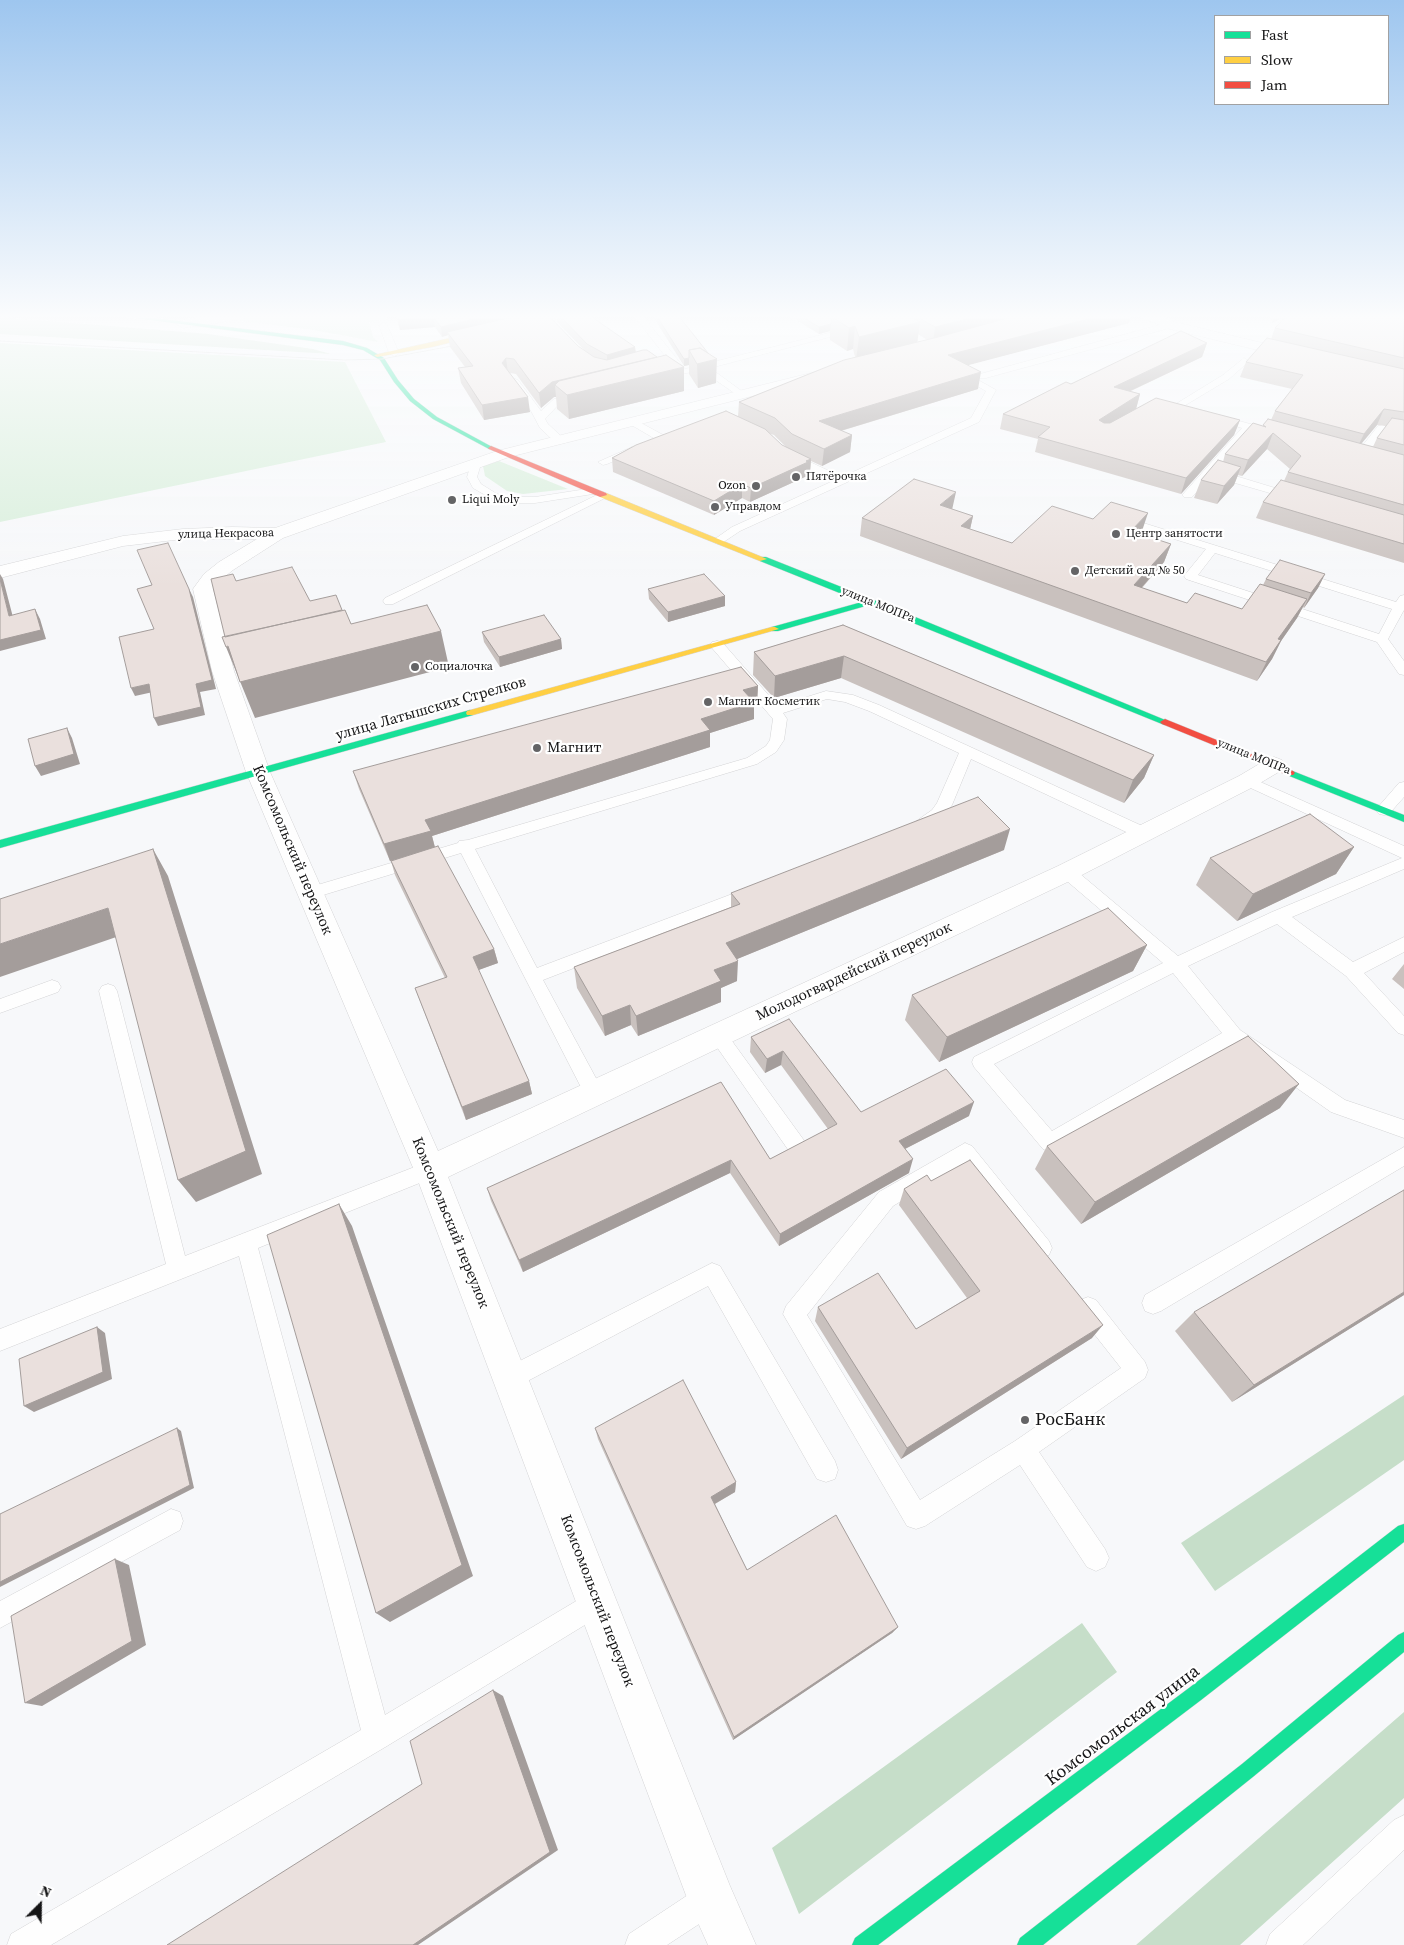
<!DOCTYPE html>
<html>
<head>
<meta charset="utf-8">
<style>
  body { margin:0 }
  #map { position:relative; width:1404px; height:1945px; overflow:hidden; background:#f7f8fa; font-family:"Source Serif 4",serif }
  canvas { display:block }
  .legend { position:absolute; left:1214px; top:15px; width:175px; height:90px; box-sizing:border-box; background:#fff; border:1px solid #a1a1a2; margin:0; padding:6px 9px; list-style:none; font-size:15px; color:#151516 }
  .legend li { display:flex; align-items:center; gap:10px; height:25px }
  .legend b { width:25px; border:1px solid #a1a1a2 }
  .north { position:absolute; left:15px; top:1880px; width:50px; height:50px; -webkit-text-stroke:4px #fff; paint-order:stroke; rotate:23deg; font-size:14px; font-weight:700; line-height:20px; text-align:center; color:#151516 }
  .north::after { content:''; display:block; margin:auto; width:18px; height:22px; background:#151516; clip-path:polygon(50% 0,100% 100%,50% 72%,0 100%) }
</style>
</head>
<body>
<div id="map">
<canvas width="1404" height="1945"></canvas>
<ul class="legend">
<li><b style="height:6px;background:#16e098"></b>Fast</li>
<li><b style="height:6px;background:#ffcf43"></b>Slow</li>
<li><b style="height:6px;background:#f24e42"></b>Jam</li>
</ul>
<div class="north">N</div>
</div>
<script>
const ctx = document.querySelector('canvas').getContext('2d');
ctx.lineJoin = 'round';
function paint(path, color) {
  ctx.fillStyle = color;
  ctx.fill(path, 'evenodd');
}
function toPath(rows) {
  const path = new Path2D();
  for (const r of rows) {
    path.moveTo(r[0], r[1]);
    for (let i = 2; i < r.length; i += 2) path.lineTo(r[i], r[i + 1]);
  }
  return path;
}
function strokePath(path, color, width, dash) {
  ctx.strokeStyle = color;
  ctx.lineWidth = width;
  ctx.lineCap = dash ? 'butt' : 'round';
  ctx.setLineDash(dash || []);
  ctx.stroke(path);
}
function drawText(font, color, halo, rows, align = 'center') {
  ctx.font = font + ' "Source Serif 4",serif';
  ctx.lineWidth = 4.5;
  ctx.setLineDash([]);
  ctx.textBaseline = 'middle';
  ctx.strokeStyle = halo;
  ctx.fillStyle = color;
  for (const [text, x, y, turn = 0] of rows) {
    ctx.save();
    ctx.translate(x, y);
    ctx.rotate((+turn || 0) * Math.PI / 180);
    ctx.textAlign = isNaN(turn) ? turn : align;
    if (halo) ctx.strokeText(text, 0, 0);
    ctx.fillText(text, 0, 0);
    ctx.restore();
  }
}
const green = toPath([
  [263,315,385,315,387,320,369,322,373,337,378,342,314,330,233,320],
  [0,343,345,362,386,442,0,522],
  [499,461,568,489,523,494,507,491,485,476,483,466]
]);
const forest = toPath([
  [0,317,208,334,313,349,331,354,0,334],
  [1404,1395,1404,1460,1215,1591,1181,1543],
  [1082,1623,1117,1672,799,1914,772,1848],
  [1404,1712,1404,1798,1240,1945,1136,1945]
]);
const lane = toPath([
  [633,315,642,315,685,369,853,327,857,330,710,368,743,392,745,394,740,397,701,370,659,379,659,375,677,371,633,315],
  [383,322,387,325,399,353,397,355,394,356,389,353,379,325,383,322],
  [1170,322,1173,323,1173,327,986,378,980,378,978,376,980,374,1170,322],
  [1244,358,1249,361,1247,363,1229,379,1184,406,1276,431,1276,435,1272,436,1251,431,1216,470,1298,495,1300,497,1294,500,1211,476,1192,497,1184,497,1182,495,1184,493,1242,428,1173,409,1171,407,1223,375,1244,358],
  [962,371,996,390,979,422,740,531,722,543,718,544,712,541,732,527,833,481,785,458,784,456,785,454,793,454,842,477,971,418,986,391,959,376,959,372,962,371],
  [515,379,518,380,541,411,554,399,582,394,582,398,560,403,545,419,548,424,562,437,563,439,562,441,554,441,540,428,531,411,510,382,515,379],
  [632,418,665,436,666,438,665,440,657,440,628,423,627,421,632,418],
  [1382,425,1404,430,1404,436,1384,432,1364,458,1356,458,1355,456,1356,454,1378,426,1382,425],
  [632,447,637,450,636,452,607,464,603,465,598,462,632,447],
  [476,461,481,464,477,477,481,484,497,494,509,497,535,497,593,488,598,491,593,494,535,503,509,503,494,500,473,488,467,477,471,464,476,461],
  [603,492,609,495,607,497,393,604,385,604,383,601,385,598,603,492],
  [1121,516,1396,602,1400,596,1404,595,1404,610,1388,639,1404,661,1404,675,1399,674,1377,642,1186,579,1184,576,1206,549,1117,521,1115,519,1121,516],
  [1215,553,1392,609,1379,634,1198,575,1215,553],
  [717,641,722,642,778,706,826,691,853,695,879,705,1151,830,1153,834,1151,838,1145,839,1139,838,971,759,952,805,942,818,925,830,920,831,915,830,912,826,915,822,932,810,937,803,959,753,869,711,845,702,827,699,783,713,787,719,784,740,776,752,757,764,475,849,537,968,748,888,754,886,760,888,762,892,760,896,543,980,604,1093,601,1099,594,1101,587,1099,461,853,310,899,304,897,302,893,304,889,458,843,459,841,468,840,747,758,766,746,770,740,773,719,712,648,710,645,712,642,717,641],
  [1247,776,1404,846,1404,869,1292,917,1353,962,1404,937,1404,952,1364,973,1404,1016,1404,1035,1398,1033,1346,976,1277,924,1188,966,1240,1030,1345,1100,1404,1120,1404,1138,1331,1112,1234,1044,1057,1149,1050,1152,1043,1149,974,1067,972,1062,974,1057,1163,963,1061,876,1059,872,1061,868,1067,866,1073,868,1178,956,1272,912,1402,858,1242,784,1240,781,1242,778,1247,776],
  [1173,973,1222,1033,1052,1131,994,1064,1173,973],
  [1404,782,1404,797,1389,814,1384,815,1379,814,1376,810,1379,806,1399,783,1404,782],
  [52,980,58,982,61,987,58,992,0,1013,0,999,52,980],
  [108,984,114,986,117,991,185,1256,430,1161,437,1164,440,1170,437,1176,258,1248,385,1715,588,1594,597,1590,606,1594,610,1603,606,1612,387,1746,51,1945,7,1945,11,1934,361,1730,239,1256,0,1351,0,1329,166,1264,99,991,102,986,108,984],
  [718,1028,724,1030,803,1139,806,1145,803,1151,796,1154,789,1151,712,1040,709,1035,712,1030,718,1028],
  [965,1143,972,1146,1049,1241,1052,1248,1049,1255,1041,1258,1033,1255,962,1164,893,1206,807,1315,920,1500,1015,1441,1121,1368,1080,1316,1077,1308,1080,1300,1088,1297,1096,1300,1145,1362,1148,1370,1145,1378,1039,1452,1105,1549,1109,1558,1105,1567,1096,1571,1087,1567,1020,1465,925,1526,916,1529,907,1526,783,1314,786,1306,879,1192,965,1143],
  [1404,1147,1404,1166,1161,1311,1153,1314,1145,1311,1142,1303,1145,1295,1404,1147],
  [712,1263,720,1266,835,1461,838,1470,835,1479,826,1482,817,1479,708,1286,518,1386,510,1389,502,1386,499,1378,502,1370,712,1263],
  [171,1509,180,1512,183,1521,180,1530,0,1628,0,1601,171,1509],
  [1404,1815,1404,1850,1303,1945,1266,1945,1270,1934,1394,1820,1404,1815],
  [711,1883,722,1887,726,1898,722,1909,667,1945,625,1945,629,1934,700,1887,711,1883]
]);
const street = toPath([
  [215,315,250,315,243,319,183,328,176,324,183,320,215,315],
  [1140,315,1159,315,1175,322,1300,352,1302,355,1300,358,1295,359,1170,329,1142,318,1140,315],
  [823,370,828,371,830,374,828,377,509,457,283,538,233,570,218,582,213,589,234,671,270,772,438,1151,1058,866,1239,776,1266,760,1274,757,1282,760,1286,765,1282,770,1255,786,1076,878,448,1177,730,1886,756,1945,708,1945,687,1898,414,1170,246,772,212,671,193,589,204,574,219,562,257,539,183,539,123,546,0,578,0,566,123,536,183,529,232,527,275,528,497,451,823,370]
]);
const fast = toPath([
  [112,315,129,315,343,341,367,348,384,358,398,380,414,399,437,417,494,448,489,449,433,419,410,401,394,382,380,360,363,350,343,345,112,315],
  [760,557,766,557,874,600,1170,722,1165,725,1162,724,869,605,778,631,772,631,772,627,862,602,760,561,760,557],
  [470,710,473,711,473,715,0,848,0,840,470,710],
  [1290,770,1404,815,1404,822,1287,775,1285,773,1290,770],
  [1404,1524,1404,1542,1201,1700,878,1945,852,1945,855,1938,1189,1688,1398,1526,1404,1524],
  [1404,1632,1404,1652,1254,1776,1043,1945,1017,1945,1020,1938,1242,1764,1398,1635,1404,1632]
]);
const slow = toPath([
  [553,315,563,315,432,347,377,357,374,355,553,315],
  [600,493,606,493,767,559,760,561,600,497,600,493],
  [772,627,775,627,779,629,473,715,467,715,466,713,467,711,772,627]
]);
const jam = toPath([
  [491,446,606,493,607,495,600,497,489,449,488,448,491,446],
  [1165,719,1293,771,1295,773,1293,775,1287,775,1162,724,1160,722,1165,719]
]);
const tram = toPath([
  [0,341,345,360,382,359,463,344]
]);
const wall = toPath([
  [396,315,548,315,578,346,584,350,557,322,556,315,559,315,635,347,636,352,657,358,684,391,569,419,557,409,556,397,554,397,541,408,516,374,510,373,530,412,484,420,461,383,458,368,465,367,450,347,448,335,442,337,435,327,400,330],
  [652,315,678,315,716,383,698,388,689,374,689,365,684,366],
  [788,315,1131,315,1129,323,967,365,978,389,841,431,852,435,850,452,822,466,811,461,810,472,807,474,807,476,750,502,742,498,714,515,613,472,612,458,738,416,739,402,855,357,853,349,847,351,830,340,830,331,819,334],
  [918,334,927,340,917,342],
  [768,433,774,435,787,448,782,445],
  [1269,315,1404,315,1404,563,1256,518,1263,502,1284,481,1288,472,1290,469,1267,449,1242,476,1238,475,1234,485,1217,504,1194,498,1201,480,1223,462,1225,454,1271,420,1275,411,1292,389,1240,377,1246,362,1271,339,1275,328,1285,317,1272,323],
  [1377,425,1386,426,1377,438,1373,447,1361,444],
  [1207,343,1202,357,1131,391,1140,394,1136,409,1240,420,1234,435,1181,494,1035,452,1038,439,1000,429,1003,414,1071,384],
  [952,509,973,516,970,529,1012,543,1093,519,1142,531,1140,534,1171,544,1164,562,1142,588,1187,603,1242,609,1263,585,1266,579,1325,574,1318,588,1304,608,1303,607,1297,618,1281,641,1272,659,1257,681,860,536,862,518],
  [648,589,725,596,725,606,668,622,649,599],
  [843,625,1154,755,1144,778,1124,803,841,678,774,698,753,675,754,652],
  [482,632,561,639,562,649,500,667,484,642],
  [758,686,757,703,754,704,754,719,710,733,710,747,432,836,435,847,494,949,498,963,478,970,529,1081,532,1094,466,1120,415,988,445,978,395,875,391,861,390,861,359,789,353,771],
  [1354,847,1336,874,1237,921,1196,885,1210,858],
  [1004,850,737,959,737,981,721,988,721,1002,638,1036,631,1025,605,1036,577,988,574,967,731,907,731,893],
  [1147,945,1133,971,939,1062,905,1020,912,995],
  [1404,964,1404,989,1392,979],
  [789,1019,861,1112,969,1116,905,1149,909,1173,779,1246,730,1173,523,1272,491,1201,487,1188,721,1082,770,1159,828,1129,781,1065,765,1073,750,1052,751,1037],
  [1280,1108,1081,1224,1035,1169,1047,1146],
  [931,1181,1092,1338,901,1459,815,1321,818,1307,916,1329,967,1298,899,1205,904,1189],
  [1404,1295,1232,1402,1175,1331,1194,1312],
  [595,1428,736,1482,735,1492,715,1504,747,1570,898,1627,892,1633,733,1740,598,1439]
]);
const shadedWall = toPath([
  [490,315,533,315,447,332,448,335,442,337,441,327],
  [983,315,1042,315,933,343,935,327],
  [1104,315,1131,315,1129,323,946,371,948,355],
  [1275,315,1289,315,1272,323],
  [433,317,435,327,400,330,398,320],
  [920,322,917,345,856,360,859,337],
  [831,324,830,331,819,334,819,327],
  [855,326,853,349,847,351,849,328],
  [1207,343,1202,357,1109,401,1114,387],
  [635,347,636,357,607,365,607,355],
  [657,357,657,372,555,385,556,397,554,397,541,408,539,393,552,382],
  [506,358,508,373,502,363],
  [689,358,689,365,684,366,684,359],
  [717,359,716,383,698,388,697,364],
  [684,367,684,391,569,419,567,395],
  [981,372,978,389,817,438,819,421],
  [1140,394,1136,409,1094,435,1099,420],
  [528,397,530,412,484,420,482,405],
  [1384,409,1377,425,1356,450,1364,434],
  [1240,420,1234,435,1181,494,1186,478],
  [1273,433,1267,449,1242,476,1248,460],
  [852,435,850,452,822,466,824,449],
  [811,459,810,472,807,474,807,476,750,502,751,488],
  [1241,467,1234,485,1217,504,1224,486],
  [742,484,742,498,714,515,714,501],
  [956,492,952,510,940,505],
  [1148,513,1142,531,1125,549,1131,531],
  [973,516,969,534,961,526],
  [1171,544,1164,562,1127,604,1134,585],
  [0,574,3,579,15,625,9,616,0,579],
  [1325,574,1318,588,1304,608,1311,593],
  [189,589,193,597,216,689,200,692,205,715,158,726,154,718,196,684],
  [725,596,725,606,668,622,668,612],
  [1307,599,1297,618,1281,641,1272,659,1257,681,1278,639],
  [35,609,40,619,46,639,0,651,0,640],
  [441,631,449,667,255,718,226,647,351,635],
  [561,639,562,649,500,667,499,657],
  [844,656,841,678,774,698,775,676],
  [149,684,153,692,135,696,131,688],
  [758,686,757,703,754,704,754,719,710,733,710,747,432,836,435,848,390,861,384,844,425,820,701,719,743,690],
  [67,728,72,738,80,764,41,776,35,766],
  [1154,755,1144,778,1124,803,1133,780],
  [1010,829,1004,850,725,964,726,943],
  [1354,847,1336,874,1237,921,1253,894],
  [153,849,168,876,262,1174,196,1202,178,1180],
  [108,908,125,934,0,977,0,944],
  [1147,945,1133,971,939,1062,947,1037],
  [494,949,498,963,476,971,473,957],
  [738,961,737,981,721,988,721,1002,638,1036,636,1016,714,970],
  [630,1005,631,1025,605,1036,602,1016],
  [783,1051,781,1065,765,1073,767,1059],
  [529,1081,532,1094,466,1120,462,1107],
  [1299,1084,1280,1108,1081,1224,1095,1202],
  [974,1102,969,1116,895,1154,899,1141],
  [913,1159,909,1173,779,1246,780,1234],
  [731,1160,730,1173,523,1272,519,1260],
  [339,1204,352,1226,473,1576,390,1622,376,1613],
  [1404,1292,1404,1295,1232,1402,1254,1385],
  [1103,1325,1092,1338,901,1459,907,1448],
  [97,1327,105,1333,112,1379,34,1412,24,1406],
  [177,1428,181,1431,194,1488,0,1587,0,1582],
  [736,1482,735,1492,711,1506,711,1497],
  [115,1559,129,1565,146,1645,42,1706,25,1703],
  [898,1627,892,1633,733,1740,734,1737],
  [493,1690,503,1696,558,1850,418,1945,413,1945]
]);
const building = toPath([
  [397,315,490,315,441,327,433,317,398,320,397,315],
  [521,315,548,315,578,346,594,357,607,360,643,350,647,350,657,357,552,382,539,393,514,359,506,358,502,363,528,397,482,405,458,368,473,366,447,332,521,315],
  [559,315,589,315,635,347,607,355,587,344,559,315],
  [656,315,678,315,708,353,700,348,689,350,689,358,684,359,656,315],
  [799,315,841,315,832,317,831,324,819,327,799,315],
  [841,315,907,315,920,322,859,337,855,326,849,328,832,317,841,315],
  [914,315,983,315,935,327,914,315],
  [1019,315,1104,315,948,355,981,372,819,421,852,435,824,449,792,434,775,418,739,402,844,360,938,337,1019,315],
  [1287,315,1404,315,1404,358,1275,328,1287,315],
  [1181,331,1207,343,1114,387,1140,394,1099,420,1104,423,1110,423,1156,398,1240,420,1186,478,1038,437,1050,427,1003,414,1066,382,1071,384,1181,331],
  [1267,338,1404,369,1404,412,1384,409,1364,434,1275,411,1303,375,1246,362,1267,338],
  [700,348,717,359,697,364,689,350,700,348],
  [666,355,684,367,567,395,555,385,559,381,666,355],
  [726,411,765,429,782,445,811,459,806,461,808,462,751,488,742,484,714,501,612,458,636,445,726,411],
  [1392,418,1404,420,1404,445,1377,438,1392,418],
  [1268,419,1404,455,1404,505,1288,472,1301,456,1273,433,1248,460,1225,454,1253,423,1266,427,1263,425,1268,419],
  [1218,460,1241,467,1224,486,1201,480,1218,460],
  [914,479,956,492,940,505,973,516,961,526,1012,543,1052,506,1093,519,1111,502,1148,513,1131,531,1171,544,1134,585,1187,603,1195,593,1242,609,1260,584,1307,599,1278,639,1281,640,1266,662,862,518,914,479],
  [1281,480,1404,515,1404,544,1263,502,1281,480],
  [168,543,189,589,212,680,196,684,201,707,154,718,149,684,131,688,119,637,154,629,137,589,152,585,137,550,168,543],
  [1280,560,1325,574,1311,593,1266,579,1280,560],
  [292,567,310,601,336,595,342,610,225,637,211,579,233,574,236,581,292,567],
  [704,574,725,596,668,612,648,589,704,574],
  [0,579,9,616,35,609,41,630,0,640,0,579],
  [427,605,441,631,240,682,228,646,226,647,222,637,345,610,351,624,427,605],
  [544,615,561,639,499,657,482,632,544,615],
  [843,625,1154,755,1133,780,844,656,775,676,754,652,843,625],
  [741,667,758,686,743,690,754,702,701,719,710,730,425,820,431,831,384,844,353,771,741,667],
  [67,728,74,754,35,766,28,739,67,728],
  [978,797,1010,829,726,943,738,961,714,970,721,981,636,1016,630,1005,602,1016,574,967,740,904,731,893,978,797],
  [1310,814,1354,847,1253,894,1210,858,1310,814],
  [438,846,494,949,473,957,529,1081,462,1107,415,988,447,977,391,861,438,846],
  [153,849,246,1151,178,1180,108,908,0,944,0,899,153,849],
  [1108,908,1147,945,947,1037,912,995,1108,908],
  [789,1019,861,1112,946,1069,974,1102,899,1141,913,1159,780,1234,731,1160,519,1260,487,1188,721,1082,770,1159,837,1124,783,1051,767,1059,751,1037,789,1019],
  [1248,1036,1299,1084,1095,1202,1047,1146,1248,1036],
  [970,1160,1103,1325,907,1448,818,1307,878,1273,916,1329,980,1291,904,1189,927,1175,931,1181,970,1160],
  [1404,1190,1404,1292,1254,1385,1194,1312,1404,1190],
  [339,1204,462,1565,376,1613,267,1235,339,1204],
  [97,1327,103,1372,24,1406,19,1359,97,1327],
  [683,1380,736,1482,711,1497,747,1570,836,1515,898,1627,734,1737,595,1428,683,1380],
  [177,1428,190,1485,0,1582,0,1514,177,1428],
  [115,1559,132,1641,25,1703,11,1616,115,1559],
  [493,1690,550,1852,413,1945,167,1945,422,1784,410,1741,493,1690]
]);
const markers = [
  [796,477,5,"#646466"],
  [756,486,5,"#646466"],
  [452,500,5,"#646466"],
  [715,507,5,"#646466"],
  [1116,534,5,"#646466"],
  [1075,571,5,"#646466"],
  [415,667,5,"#646466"],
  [708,702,5,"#646466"],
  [537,748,5,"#646466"],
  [1025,1420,5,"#646466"]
];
const farPoinames = [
  ["Пятёрочка",806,477],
  ["Ozon",746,486,"right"],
  ["Liqui Moly",462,500],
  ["Управдом",725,507],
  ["Центр занятости",1126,534],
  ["Детский сад № 50",1085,571],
  ["Социалочка",425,667],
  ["Магнит Косметик",718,702]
];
const farStreetnames = [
  ["улица Некрасова",226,534,-1],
  ["улица МОПРа",878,605,22],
  ["улица МОПРа",1254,757,22]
];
const streetNames = [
  ["улица Латышских Стрелков",431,709,-16],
  ["Комсомольский переулок",292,850,67],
  ["Молодогвардейский переулок",854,972,-25],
  ["Комсомольский переулок",450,1223,68],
  ["Комсомольский переулок",597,1601,69]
];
const poiNames = [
  ["Магнит",547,748]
];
const nearPoinames = [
  ["РосБанк",1035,1420]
];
const nearStreetnames = [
  ["Комсомольская улица",1123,1726,-37]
];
paint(green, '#d7eeda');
paint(forest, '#c6dec9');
strokePath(lane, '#d3d3d5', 1);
strokePath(street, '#d3d3d5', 1);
strokePath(fast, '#d3d3d5', 1);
strokePath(slow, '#d3d3d5', 1);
strokePath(jam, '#d3d3d5', 1);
paint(lane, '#fefefe');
paint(street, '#fefefe');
paint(fast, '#16e098');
paint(slow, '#ffcf43');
paint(jam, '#f24e42');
strokePath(tram, '#d2d3d4', 1);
paint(wall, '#c9c1be');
paint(shadedWall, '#a49d9b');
paint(building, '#eae0dd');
strokePath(building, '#a49d9b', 1);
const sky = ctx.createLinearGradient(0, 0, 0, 587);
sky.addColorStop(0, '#9ec6ef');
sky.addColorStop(0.54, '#fbfcfd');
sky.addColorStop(1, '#fbfcfd00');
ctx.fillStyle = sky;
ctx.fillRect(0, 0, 1404, 587);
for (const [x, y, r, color] of markers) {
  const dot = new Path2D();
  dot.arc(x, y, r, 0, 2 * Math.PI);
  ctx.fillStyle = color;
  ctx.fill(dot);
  strokePath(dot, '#fff', 2);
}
drawText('12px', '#151516', '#fff', farPoinames, 'left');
drawText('12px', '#151516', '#fff', farStreetnames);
drawText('15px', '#151516', '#fff', streetNames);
drawText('15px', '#151516', '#fff', poiNames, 'left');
drawText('18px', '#151516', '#fff', nearPoinames, 'left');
drawText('18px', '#151516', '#fff', nearStreetnames);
</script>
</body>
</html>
